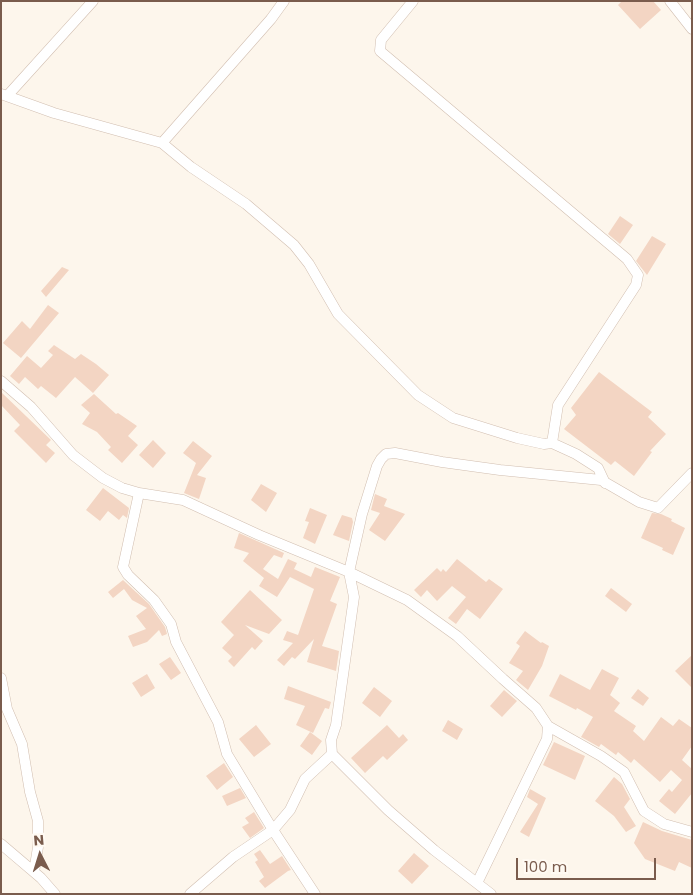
<!DOCTYPE html>
<html>
<head>
<meta charset="utf-8">
<style>
  body { margin:0 }
  #map { position:relative; width:693px; height:895px; overflow:hidden; background:#fdf6ec; font-family:Poppins,sans-serif }
  canvas { display:block }
  .frame { position:absolute; inset:0; border:2px solid #7a5c4d; pointer-events:none }
  .north { position:absolute; left:15px; top:830px; width:50px; height:50px; -webkit-text-stroke:4px #fffaf3; paint-order:stroke; rotate:355deg; font-size:14px; font-weight:700; line-height:20px; text-align:center; color:#7a5c4d }
  .north::after { content:''; display:block; margin:auto; width:18px; height:22px; background:#7a5c4d; clip-path:polygon(50% 0,100% 100%,50% 72%,0 100%) }
  .scale { position:absolute; left:516px; top:858px; width:140px; height:22px; box-sizing:border-box; border:2px solid #7a5c4d; border-top:0; padding-left:6px; font-size:15px; line-height:18px; white-space:nowrap; color:#7a5c4d; -webkit-text-stroke:4px #fffaf3; paint-order:stroke }
</style>
</head>
<body>
<div id="map">
<canvas width="693" height="895"></canvas>
<div class="frame"></div>
<div class="north">N</div>
<div class="scale">100 m</div>
</div>
<script>
const ctx = document.querySelector('canvas').getContext('2d');
ctx.lineJoin = 'round';
function paint(path, color) {
  ctx.fillStyle = color;
  ctx.fill(path, 'evenodd');
}
function toPath(rows) {
  const path = new Path2D();
  for (const r of rows) {
    path.moveTo(r[0], r[1]);
    for (let i = 2; i < r.length; i += 2) path.lineTo(r[i], r[i + 1]);
  }
  return path;
}
function strokePath(path, color, width, dash) {
  ctx.strokeStyle = color;
  ctx.lineWidth = width;
  ctx.lineCap = dash ? 'butt' : 'round';
  ctx.setLineDash(dash || []);
  ctx.stroke(path);
}
const building = toPath([
  [622,1,653,1,661,10,640,29,618,5],
  [620,216,633,225,620,244,608,234],
  [652,236,666,244,647,275,636,261],
  [62,267,69,270,46,297,41,291],
  [48,305,59,313,21,358,3,343,22,321,30,329],
  [54,345,75,359,81,354,96,364,109,375,93,393,75,377,56,398,41,386,38,389,25,377,19,384,10,376,27,356,41,368,53,355,48,351],
  [599,372,652,412,648,417,666,434,650,451,652,452,634,476,615,461,611,465,564,429,576,415,571,408],
  [1,392,51,440,46,445,55,453,46,463,14,431,20,425,1,405],
  [94,394,116,414,118,413,137,426,128,436,138,445,122,463,108,450,111,447,97,432,82,424,90,413,81,405],
  [153,440,166,453,153,468,139,455],
  [193,441,212,456,197,475,206,478,199,499,184,493,196,463,183,453],
  [261,484,277,493,266,512,251,500],
  [103,488,129,508,127,518,123,515,119,520,108,511,100,521,86,510],
  [375,494,387,499,384,506,405,514,385,541,369,530,380,513,371,510],
  [310,508,327,515,315,544,303,538,309,522,305,521],
  [652,513,661,514,672,519,671,521,685,528,673,555,662,550,663,548,641,538],
  [342,515,352,518,353,522,349,541,333,535],
  [239,533,284,553,282,558,274,555,263,569,278,579,288,559,297,563,294,569,311,577,315,567,340,577,330,601,337,604,322,646,339,651,336,671,307,662,314,639,295,659,292,657,284,666,277,660,293,643,283,640,287,631,298,635,314,589,290,577,277,597,259,586,264,578,243,561,249,553,234,548],
  [457,559,486,582,489,579,503,589,480,619,467,609,456,624,448,618,466,597,452,586,437,601,427,590,421,597,414,590,437,568,441,572,443,569,446,572],
  [123,580,149,604,165,627,167,634,162,636,159,630,147,642,133,647,128,636,146,629,136,616,147,608,132,600,124,589,113,598,108,592],
  [611,588,632,604,626,612,605,596],
  [250,590,282,620,269,634,245,625,263,641,255,650,252,647,234,667,228,661,232,657,222,648,234,635,221,622],
  [525,631,541,643,542,642,549,646,542,666,528,690,516,680,523,671,509,663,520,646,516,643],
  [692,655,692,688,675,671],
  [170,657,181,673,171,680,159,664],
  [602,669,619,678,610,695,620,703,614,711,636,726,633,731,644,741,661,717,673,726,679,719,692,728,692,746,682,760,692,769,692,793,675,814,659,801,669,789,672,792,682,780,671,770,660,782,634,759,631,763,618,752,616,755,601,744,599,747,583,738,581,737,593,717,577,708,576,710,549,696,560,674,590,690],
  [147,674,155,688,141,697,132,683],
  [288,686,331,702,329,709,325,708,313,733,296,725,305,706,284,699],
  [374,687,392,701,380,717,362,703],
  [638,689,649,698,643,706,631,698],
  [504,690,517,701,502,717,490,706],
  [448,720,463,729,457,740,442,731],
  [256,725,271,744,254,757,239,739],
  [387,725,399,738,403,734,408,740,387,760,383,756,365,773,351,758],
  [310,732,322,741,312,755,300,746],
  [554,742,585,756,575,780,543,765],
  [224,763,233,777,217,790,206,776],
  [614,777,622,784,630,799,624,807,636,826,626,832,614,816,595,801],
  [240,788,246,798,227,806,222,796],
  [530,789,546,798,529,837,520,832,538,804,527,797],
  [254,812,264,828,250,838,242,827,249,823,245,818],
  [643,822,662,831,692,840,692,868,679,862,675,871,645,859,634,843],
  [260,850,270,864,282,856,291,870,288,871,265,888,259,881,264,877,255,862,258,860,254,854],
  [414,853,429,866,412,884,398,871]
]);
const street = toPath([
  [413,1,381,40,380,51,627,259,638,275,636,285,558,405,552,443],
  [670,1,692,29],
  [1,94,54,113,162,143,191,167,246,204,294,245,309,264,338,314,418,395,453,418,517,438,544,444,552,443,576,454,598,468,605,483],
  [8,95,93,1],
  [162,143,271,19,284,1],
  [1,381,31,407,73,455,103,478,122,488,139,493,183,500,259,535,349,572,407,600,457,636,503,679,536,708,548,726,601,756,624,772,644,811,664,824,692,832],
  [139,493,123,567,128,575,154,600,171,624,176,642,218,722,227,754,273,830,315,894],
  [1,678,7,709,22,744,30,792,38,821,38,847,34,872],
  [1,844,41,878,55,894],
  [477,883,547,739,548,726],
  [190,894,233,857,273,830,290,810,305,779,332,754],
  [491,894,434,850,388,810,332,754,331,740,336,725,354,597,349,572,362,514,377,466,381,459,386,454,395,453,442,462,500,470,601,480,639,502,658,508,692,473]
]);
paint(building, '#f3d5c3');
strokePath(street, '#d1beb0', 11);
strokePath(street, '#fff', 10);
</script>
</body>
</html>
